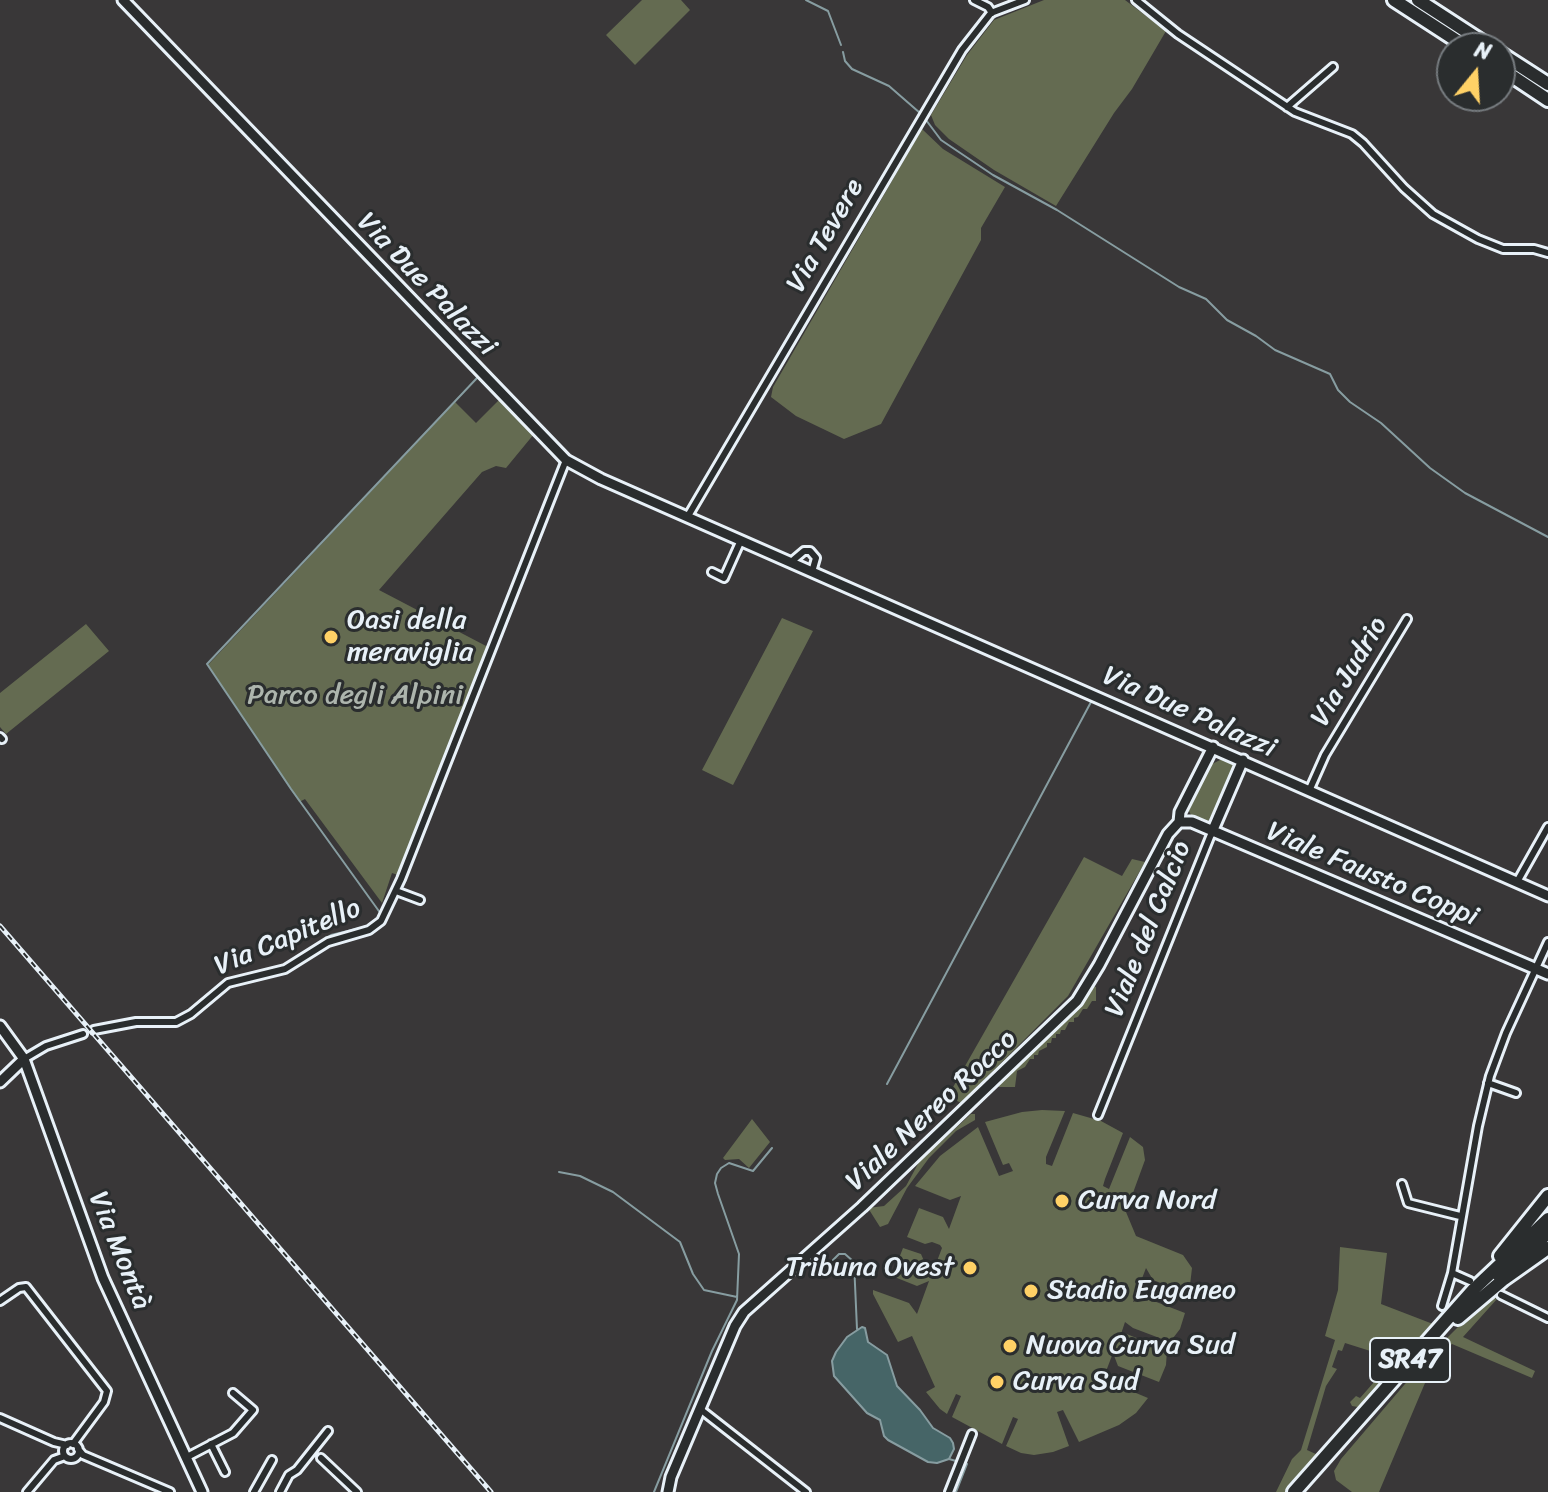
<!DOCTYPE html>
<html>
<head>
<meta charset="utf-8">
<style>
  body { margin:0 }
  #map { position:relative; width:1548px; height:1492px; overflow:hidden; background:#393738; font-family:Sriracha,sans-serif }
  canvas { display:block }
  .north { position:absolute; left:1436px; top:32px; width:80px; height:80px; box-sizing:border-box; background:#2a2d2e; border:2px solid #767b7f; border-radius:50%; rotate:18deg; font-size:22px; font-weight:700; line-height:32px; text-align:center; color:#e8f1f8 }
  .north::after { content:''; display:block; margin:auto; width:28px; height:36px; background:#ffd166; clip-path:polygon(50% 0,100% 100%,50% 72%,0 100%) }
</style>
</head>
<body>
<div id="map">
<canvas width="1548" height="1492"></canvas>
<div class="north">N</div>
</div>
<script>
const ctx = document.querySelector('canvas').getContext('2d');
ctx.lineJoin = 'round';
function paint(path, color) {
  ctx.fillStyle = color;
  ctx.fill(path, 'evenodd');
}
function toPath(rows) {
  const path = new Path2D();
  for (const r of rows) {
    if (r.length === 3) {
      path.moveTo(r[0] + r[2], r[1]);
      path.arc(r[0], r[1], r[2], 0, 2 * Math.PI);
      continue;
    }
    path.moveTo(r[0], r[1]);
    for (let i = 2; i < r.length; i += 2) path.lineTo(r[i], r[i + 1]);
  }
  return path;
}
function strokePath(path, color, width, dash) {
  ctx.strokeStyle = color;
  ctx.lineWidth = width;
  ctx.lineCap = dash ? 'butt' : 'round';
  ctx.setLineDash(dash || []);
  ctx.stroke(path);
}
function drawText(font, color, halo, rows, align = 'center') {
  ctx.font = font + ' Sriracha,sans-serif';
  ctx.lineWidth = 6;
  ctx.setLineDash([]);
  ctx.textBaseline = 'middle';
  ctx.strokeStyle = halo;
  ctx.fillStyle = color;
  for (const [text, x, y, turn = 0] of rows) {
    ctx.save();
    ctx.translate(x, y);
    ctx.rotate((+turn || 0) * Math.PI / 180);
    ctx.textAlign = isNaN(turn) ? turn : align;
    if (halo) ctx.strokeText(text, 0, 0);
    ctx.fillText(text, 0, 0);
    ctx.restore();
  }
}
const green = toPath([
  [642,0,681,0,690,10,635,65,606,35],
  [1044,0,1125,0,1166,31,1132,89,1114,113,1056,206,994,170,949,139,935,125,931,115,967,55,994,20],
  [922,129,943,149,1005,187,981,228,981,240,881,424,844,439,796,416,771,397,773,387],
  [500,399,534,434,506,468,496,466,482,472,379,590,488,647,398,875,392,873,382,903,305,799,299,802,208,665,455,402,476,423],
  [782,618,813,631,733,785,702,770],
  [86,624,109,651,6,734,0,727,0,693],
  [1222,759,1235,764,1234,768,1207,825,1193,819,1188,809,1212,764],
  [1084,857,1122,876,1132,859,1145,862,1068,996,961,1103,948,1096],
  [1093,986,1096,987,1096,1001,1092,1001,1087,1009,1083,1009,1078,1017,1074,1018,1074,1022,1069,1022,1065,1030,1061,1030,1060,1034,1056,1034,1056,1038,1052,1038,1051,1043,1047,1043,1047,1047,1039,1051,1038,1055,1034,1055,1034,1059,1030,1059,1025,1067,1017,1071,1015,1087,999,1087,998,1085,1071,1016],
  [1042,1110,1065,1111,1046,1157,1046,1164,1052,1166,1073,1113,1101,1121,1123,1133,1105,1179,1103,1186,1109,1189,1130,1137,1143,1147,1145,1160,1126,1212,1136,1236,1183,1255,1192,1268,1189,1294,1153,1280,1146,1268,1133,1302,1146,1298,1185,1313,1180,1329,1170,1342,1133,1328,1125,1322,1121,1334,1124,1333,1167,1350,1166,1365,1159,1382,1118,1366,1113,1353,1100,1387,1112,1383,1148,1398,1136,1413,1119,1425,1079,1442,1063,1410,1057,1412,1069,1446,1053,1452,1034,1455,1021,1453,1006,1446,1018,1419,1013,1417,1002,1444,952,1417,961,1396,956,1394,947,1414,940,1409,926,1392,935,1387,912,1336,898,1342,873,1294,873,1290,909,1303,917,1314,929,1281,917,1286,892,1276,903,1248,921,1254,924,1261,931,1263,937,1261,942,1248,940,1245,932,1242,925,1244,907,1237,919,1208,943,1217,949,1229,961,1196,950,1200,915,1186,940,1156,978,1127,999,1176,1013,1171,1009,1163,1003,1165,985,1122,1022,1112],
  [971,1114,975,1114,975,1120,956,1131,929,1158,907,1188,888,1224,880,1227,868,1208,884,1206,906,1186,919,1162],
  [752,1119,770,1142,749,1168,739,1159,725,1160,723,1158],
  [1340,1247,1387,1253,1381,1304,1433,1324,1376,1390,1358,1407,1352,1406,1350,1402,1356,1396,1360,1398,1389,1365,1382,1359,1383,1355,1345,1343,1342,1351,1338,1350,1332,1367,1337,1369,1326,1386,1307,1450,1318,1455,1286,1492,1276,1492,1292,1459,1301,1450,1335,1340,1325,1336,1338,1290],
  [1489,1296,1497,1299,1463,1337,1535,1371,1532,1378,1452,1344,1436,1357,1379,1492,1352,1492,1336,1480,1334,1471,1341,1459,1428,1357]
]);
const water = toPath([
  [862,1327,865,1328,868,1342,887,1355,897,1386,920,1410,933,1428,950,1438,953,1443,954,1449,949,1459,937,1463,928,1462,888,1440,884,1436,880,1420,867,1413,834,1376,832,1361,836,1352,847,1337,862,1327]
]);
const stream = toPath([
  [806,0,828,11,841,45],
  [843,52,845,61,852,69,889,86,920,113],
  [926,120,941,140,993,175,1057,210,1179,287,1206,299,1227,320,1256,336,1275,350,1330,374,1338,390,1350,402,1381,423,1430,468,1465,493,1548,537],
  [385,907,395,882],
  [381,914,291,789,207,664,477,378],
  [302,955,331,935,369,926,380,916],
  [887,1084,1091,702],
  [559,1172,580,1176,613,1192,680,1242,693,1274,704,1290,737,1297],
  [833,1260,839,1254,845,1254,854,1262,857,1329],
  [949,1459,956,1461],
  [654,1492,712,1351,737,1300,739,1254,718,1194,715,1183,717,1174,721,1168,729,1163,753,1171,772,1148],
  [956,1492,967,1464]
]);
const street = toPath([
  [974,0,988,7,992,13],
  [1136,0,1178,34,1295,112,1352,134,1363,143,1404,188,1433,214,1478,239,1503,249,1534,249,1548,253],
  [1287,107,1333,67],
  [688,516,962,50,991,13,1025,0],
  [791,562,804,551,810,551,816,558,812,572],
  [712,572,724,578,741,540],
  [0,737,2,739],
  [1309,791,1325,755,1407,619],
  [1517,882,1548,827],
  [396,891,420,900],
  [94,1030,136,1022,176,1022,191,1014,228,983,285,969,328,942,369,930,381,921,401,879,566,460],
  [24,1059,46,1046,83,1034],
  [1488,1083,1516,1093],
  [1098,1115,1212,832],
  [1402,1184,1408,1203,1460,1216],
  [1452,1273,1470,1281],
  [1501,1295,1548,1318],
  [0,1301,19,1288,26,1287,107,1391,104,1402,73,1444],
  [1442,1306,1452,1273,1478,1126,1490,1076,1506,1033,1548,942],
  [700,1409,806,1492],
  [0,1418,54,1442,67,1445],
  [71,1451,8],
  [211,1444,225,1472],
  [78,1449,83,1455,170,1492],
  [187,1457,233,1433,253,1410,233,1393],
  [321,1458,357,1492],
  [27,1492,54,1460,65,1456],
  [254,1492,272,1460],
  [280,1492,289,1475,297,1470,328,1431],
  [949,1492,972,1434]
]);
const secondary = toPath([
  [123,0,566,460,601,479,1548,896],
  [1179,822,1192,822,1548,974],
  [1212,832,1243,760],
  [0,1026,24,1059,103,1278,202,1492],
  [0,1082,24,1059],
  [668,1492,671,1477,735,1326,744,1312,862,1207,1077,1001,1099,965,1168,834,1179,822,1180,812,1213,747]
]);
const highway = toPath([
  [1394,0,1468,48],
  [1418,0,1492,48],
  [1500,53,1548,84],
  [1500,68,1548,100],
  [1500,1256,1548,1196],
  [1499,1276,1548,1233],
  [1458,1318,1504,1279,1548,1248],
  [1294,1492,1474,1289,1548,1219]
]);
const rail = toPath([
  [0,926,491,1492]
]);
const markers = [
  [331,637,8,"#ffd166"],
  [1062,1201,8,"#ffd166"],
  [970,1268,8,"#ffd166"],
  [1031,1291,8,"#ffd166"],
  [1010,1346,8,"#ffd166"],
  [997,1382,8,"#ffd166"]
];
const shields = [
  [1410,1360,80]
];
const shieldNames = [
  ["SR47",1410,1360]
];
const streetNames = [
  ["Via Tevere",826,236,-60],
  ["Via Due Palazzi",426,285,46],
  ["Via Judrio",1350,672,-59],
  ["Via Due Palazzi",1189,713,24],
  ["Viale Fausto Coppi",1372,875,23],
  ["Viale del Calcio",1149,929,-68],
  ["Via Capitello",288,938,-23],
  ["Viale Nereo Rocco",932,1111,-43],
  ["Via Montà",119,1251,68]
];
const poiNames = [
  ["Oasi della",347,621],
  ["meraviglia",347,653],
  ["Curva Nord",1078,1201],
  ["Tribuna Ovest",954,1268,"right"],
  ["Stadio Euganeo",1047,1291],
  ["Nuova Curva Sud",1026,1346],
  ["Curva Sud",1013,1382]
];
const parkNames = [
  ["Parco degli Alpini",355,696]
];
paint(green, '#646b51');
paint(water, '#466567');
strokePath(water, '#879da1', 2);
strokePath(stream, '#879da1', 2);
strokePath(street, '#e8f1f8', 12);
strokePath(secondary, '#e8f1f8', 15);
strokePath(highway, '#e8f1f8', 18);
strokePath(street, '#2a2d2e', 6);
strokePath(secondary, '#2a2d2e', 9);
strokePath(highway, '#2a2d2e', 12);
strokePath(rail, '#e8f1f8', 5);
strokePath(rail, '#2a2d2e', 2, [6]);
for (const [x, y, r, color] of markers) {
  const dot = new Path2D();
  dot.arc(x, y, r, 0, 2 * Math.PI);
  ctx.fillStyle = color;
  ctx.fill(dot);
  strokePath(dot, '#2a2d2e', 3);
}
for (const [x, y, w] of shields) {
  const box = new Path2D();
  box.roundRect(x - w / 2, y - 22, w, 44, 6);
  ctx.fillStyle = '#2a2d2e';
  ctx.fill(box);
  strokePath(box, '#e8f1f8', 2);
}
drawText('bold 26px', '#e8f1f8', null, shieldNames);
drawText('28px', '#e8f1f8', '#2a2d2e', streetNames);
drawText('28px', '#e8f1f8', '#2a2d2e', poiNames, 'left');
drawText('28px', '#adb5ad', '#2a2d2e', parkNames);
</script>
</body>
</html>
